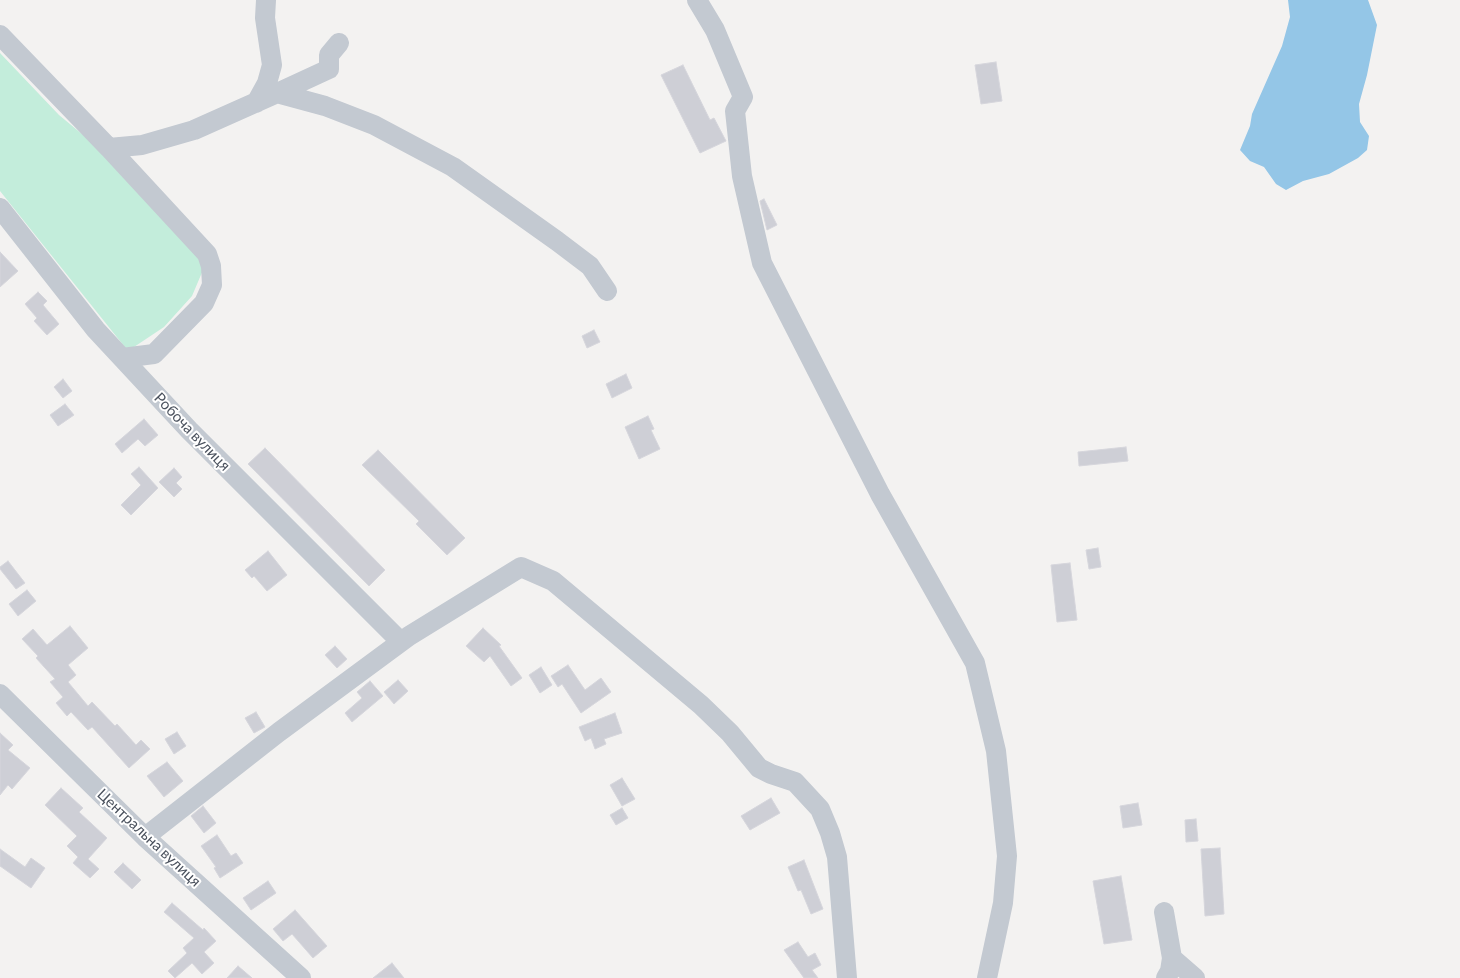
<!DOCTYPE html>
<html>
<head>
<meta charset="utf-8">
<style>
  body { margin:0 }
  canvas { display:block; background:#f3f2f1 }
</style>
</head>
<body>
<canvas width="1460" height="978"></canvas>
<script>
const ctx = document.querySelector('canvas').getContext('2d');
ctx.lineJoin = 'round';
function paint(path, color) {
  ctx.fillStyle = color;
  ctx.fill(path, 'evenodd');
}
function toPath(rows) {
  const path = new Path2D();
  for (const r of rows) {
    path.moveTo(r[0], r[1]);
    for (let i = 2; i < r.length; i += 2) path.lineTo(r[i], r[i + 1]);
  }
  return path;
}
function strokePath(path, color, width, dash) {
  ctx.strokeStyle = color;
  ctx.lineWidth = width;
  ctx.lineCap = dash ? 'butt' : 'round';
  ctx.setLineDash(dash || []);
  ctx.stroke(path);
}
function drawText(font, color, halo, rows, align = 'center') {
  ctx.font = font + ' Lato,sans-serif';
  ctx.lineWidth = 4;
  ctx.setLineDash([]);
  ctx.textBaseline = 'middle';
  ctx.strokeStyle = halo;
  ctx.fillStyle = color;
  for (const [text, x, y, turn = 0] of rows) {
    ctx.save();
    ctx.translate(x, y);
    ctx.rotate((+turn || 0) * Math.PI / 180);
    ctx.textAlign = isNaN(turn) ? turn : align;
    if (halo) ctx.strokeText(text, 0, 0);
    ctx.fillText(text, 0, 0);
    ctx.restore();
  }
}
const green = toPath([
  [0,53,59,115,106,154,206,263,192,296,164,327,128,351,0,191]
]);
const water = toPath([
  [1288,0,1368,0,1377,25,1367,75,1359,104,1360,122,1369,136,1367,150,1358,158,1329,174,1303,181,1286,190,1276,184,1264,167,1250,161,1240,150,1250,126,1252,114,1282,46,1290,17]
]);
const building = toPath([
  [996,62,1002,101,981,104,975,65,996,62],
  [683,65,710,120,714,118,726,141,700,153,661,75,683,65],
  [764,199,777,225,767,230,760,201,764,199],
  [0,252,18,271,0,287,0,252],
  [38,292,47,301,43,305,59,324,47,335,34,321,37,318,25,304,38,292],
  [594,330,600,342,587,348,582,336,594,330],
  [626,374,632,388,612,398,606,384,626,374],
  [63,379,72,391,63,398,54,387,63,379],
  [65,404,74,415,58,426,50,415,65,404],
  [648,416,654,429,651,430,660,449,639,459,625,427,648,416],
  [144,419,158,435,145,446,138,439,122,453,115,444,144,419],
  [1126,447,1128,461,1079,466,1078,452,1126,447],
  [265,448,385,570,369,586,248,464,265,448],
  [378,450,465,538,447,555,416,524,419,521,362,465,378,450],
  [139,467,158,488,131,515,121,505,141,485,131,474,139,467],
  [174,468,182,477,176,483,182,489,174,497,159,482,174,468],
  [1098,548,1101,567,1089,569,1086,550,1098,548],
  [268,551,287,575,267,591,254,576,252,578,245,570,268,551],
  [8,561,25,583,16,589,0,569,0,567,8,561],
  [1070,563,1077,620,1057,622,1051,565,1070,563],
  [27,590,36,601,18,616,9,604,27,590],
  [70,626,88,648,68,665,76,675,68,682,88,706,92,702,115,726,117,724,136,745,141,740,150,749,129,768,92,727,88,730,71,712,67,716,56,703,63,697,50,682,55,679,36,658,38,656,22,639,33,629,47,645,70,626],
  [483,628,501,645,499,646,522,678,511,686,490,656,484,662,466,646,483,628],
  [335,646,347,659,337,668,325,655,335,646],
  [568,665,585,690,601,678,611,692,581,713,562,684,558,687,551,676,568,665],
  [541,667,552,685,540,693,529,675,541,667],
  [398,680,408,691,394,704,384,692,398,680],
  [370,681,383,696,352,722,345,713,362,698,357,692,370,681],
  [256,712,265,727,254,733,245,718,256,712],
  [615,713,622,733,604,739,606,744,595,749,591,738,585,741,579,727,615,713],
  [177,732,186,746,174,754,165,739,177,732],
  [0,733,13,745,8,750,30,768,12,789,8,785,0,795,0,733],
  [167,762,183,781,164,797,147,776,167,762],
  [622,778,635,799,622,806,610,785,622,778],
  [61,788,83,808,79,812,107,838,88,859,99,869,90,878,73,863,78,857,67,846,77,836,45,805,61,788],
  [771,798,780,813,750,830,741,816,771,798],
  [1138,803,1142,825,1123,828,1120,806,1138,803],
  [203,806,216,823,204,833,191,816,203,806],
  [622,808,628,818,616,825,610,815,622,808],
  [1196,819,1198,841,1186,842,1185,820,1196,819],
  [217,835,231,856,236,853,243,863,220,878,214,868,216,867,201,846,217,835],
  [1220,848,1224,914,1205,916,1201,849,1220,848],
  [0,849,25,867,31,858,45,868,31,888,0,866,0,849],
  [804,860,823,909,811,914,801,890,798,891,788,867,804,860],
  [123,863,141,880,132,889,114,872,123,863],
  [1121,876,1132,940,1104,944,1093,881,1121,876],
  [268,881,276,893,251,910,243,898,268,881],
  [172,903,203,930,204,928,216,941,204,952,214,963,202,974,192,963,175,978,168,971,187,953,183,948,194,938,164,912,172,903],
  [295,910,327,946,313,958,292,934,283,941,273,929,295,910],
  [798,942,808,957,815,953,821,965,812,970,818,978,804,978,784,950,798,942],
  [392,963,404,978,373,978,392,963],
  [238,966,252,978,227,978,238,966]
]);
const minor = toPath([
  [697,0,715,30,743,97,735,111,742,176,762,263,880,494,975,663,996,751,1007,856,1003,903,987,978],
  [0,35,109,148,142,145,194,130,277,93,325,106,374,125,453,167,557,241,590,266,607,291],
  [277,93,329,69,329,55,339,43],
  [256,103,267,83,272,65,265,18,266,0],
  [109,148,207,254,211,266,212,285,204,303,154,354,122,358],
  [0,208,96,330,189,430,401,642],
  [0,694,145,837,301,978],
  [145,837,279,732,409,636,521,567,553,581,701,705,730,733,759,768,771,774,795,782,820,809,830,833,837,857,847,978],
  [1164,912,1172,958,1170,971,1166,978],
  [1172,958,1195,978]
]);
const streetNames = [
  ["Робоча вулиця",192,432,46],
  ["Центральна вулиця",149,838,43]
];
paint(green, '#c3eddb');
paint(water, '#94c6e7');
paint(building, '#cecfd6');
strokePath(building, '#d6d6dc', 1);
strokePath(minor, '#c3c9d1', 20);
drawText('15px', '#4a515d', '#fff', streetNames);
</script>
</body>
</html>
